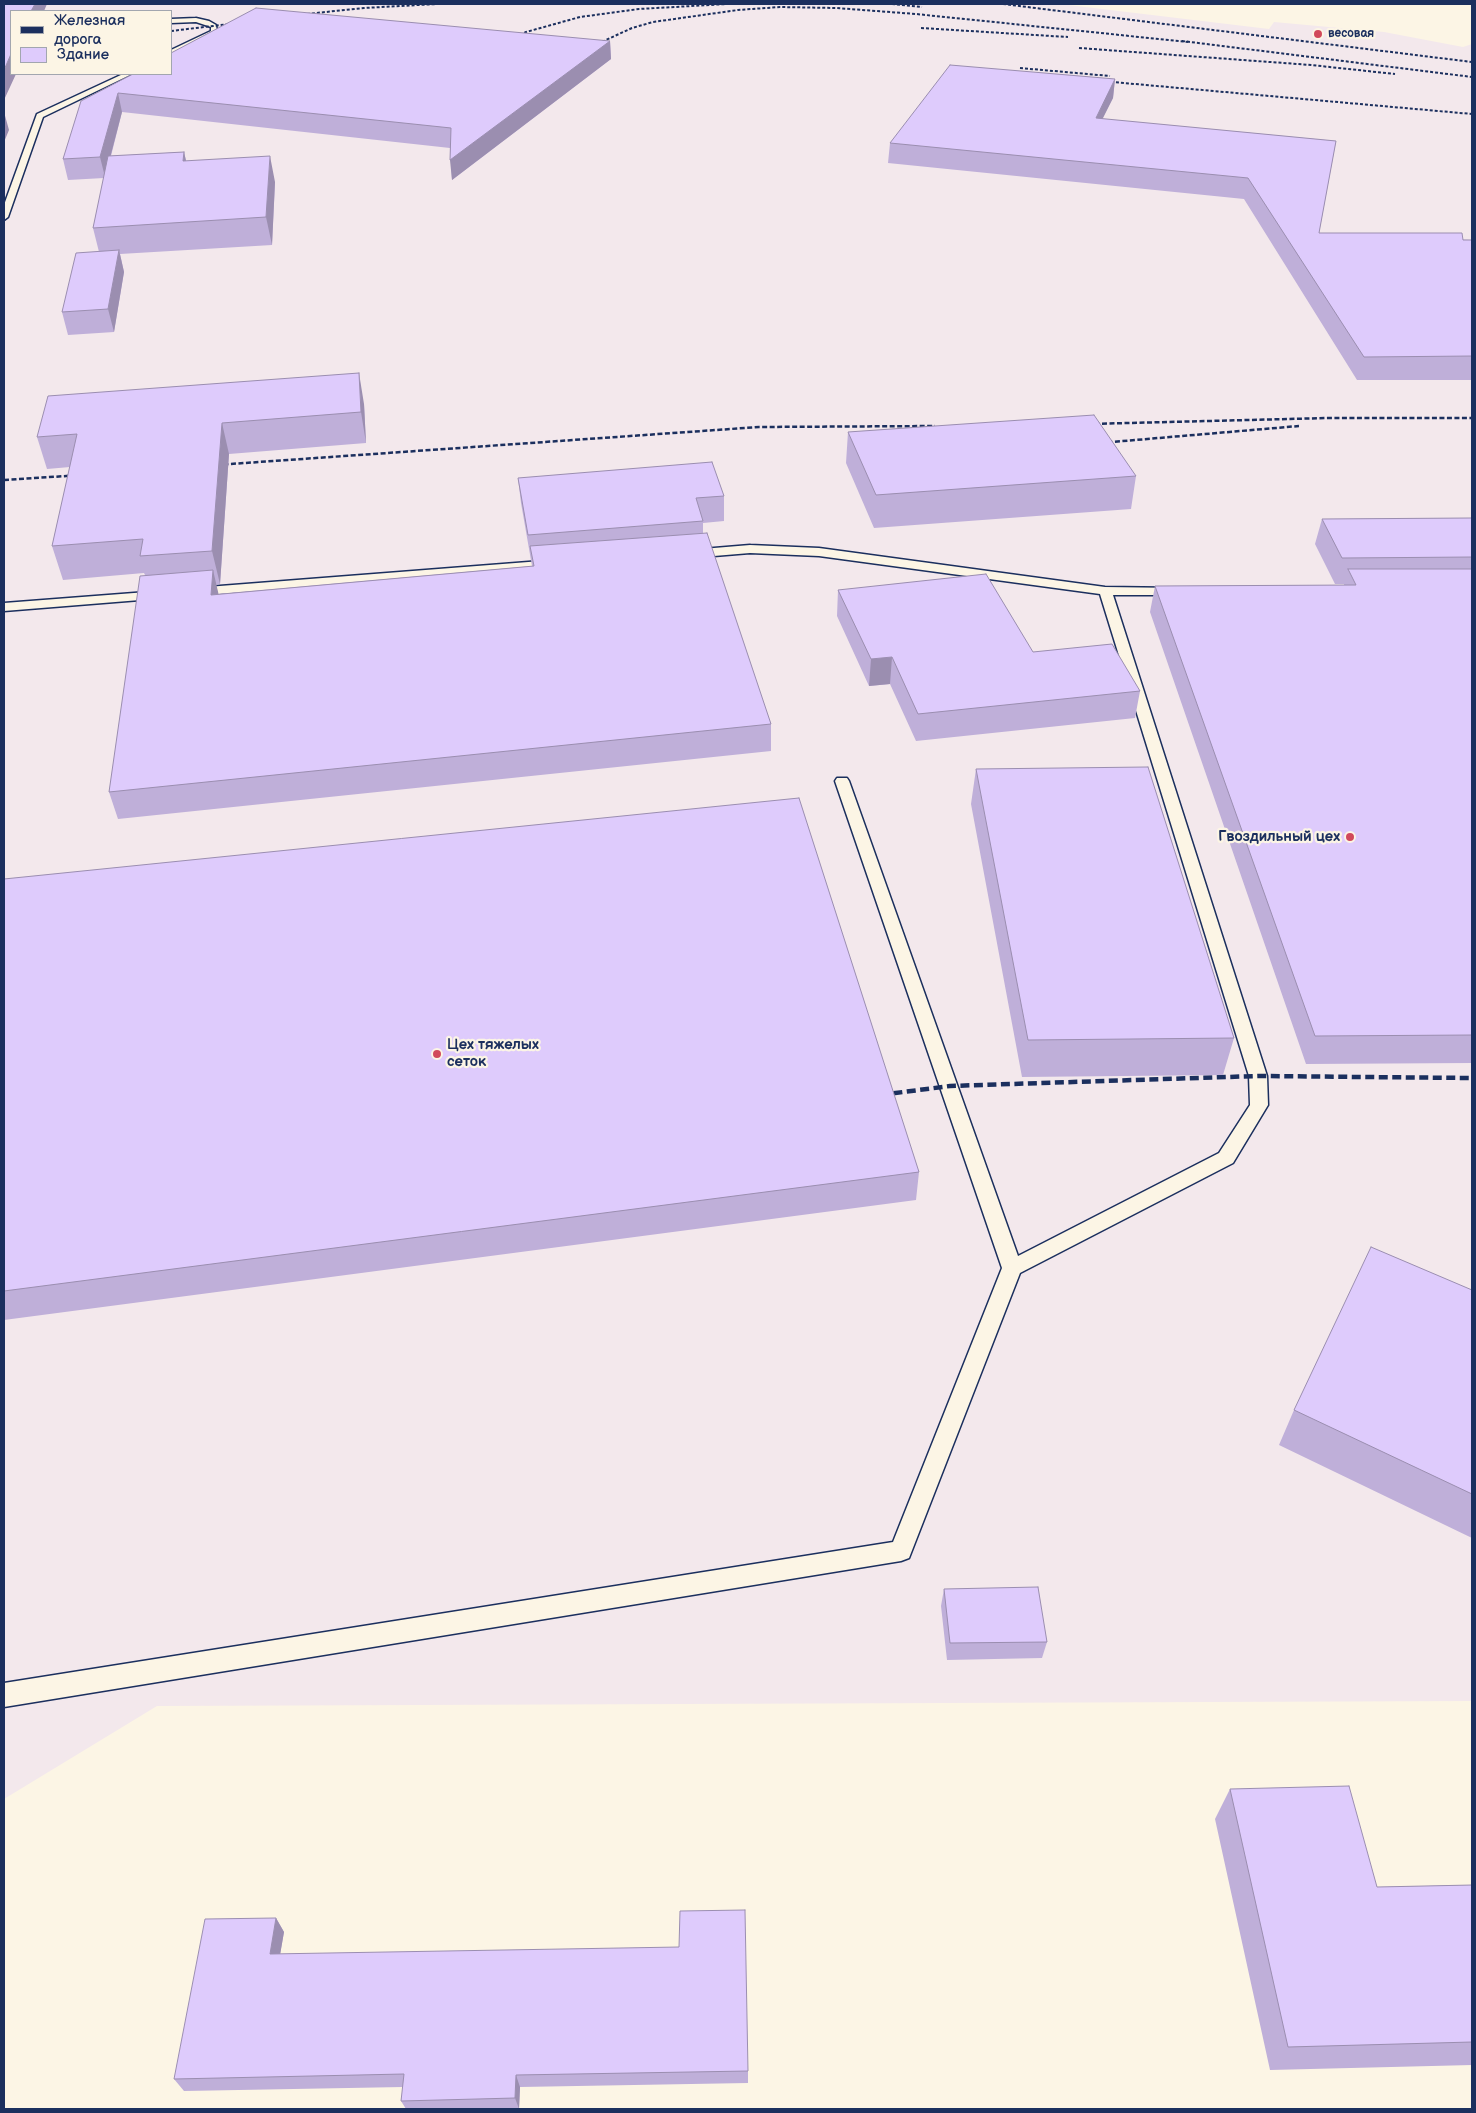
<!DOCTYPE html>
<html>
<head>
<meta charset="utf-8">
<style>
  body { margin:0 }
  #map { position:relative; width:1476px; height:2113px; overflow:hidden; background:#fcf5e5; font-family:"Balsamiq Sans",sans-serif }
  canvas { display:block }
  .frame { position:absolute; inset:0; border:5px solid #1b2f5e; pointer-events:none }
  .legend { position:absolute; left:10px; top:10px; width:162px; height:65px; box-sizing:border-box; background:#fcf5e5; border:1px solid #a2a6af; margin:0; padding:6px 9px; list-style:none; font-size:15px; color:#1b2f5e }
  .legend li { display:flex; align-items:center; gap:10px; height:25px }
  .legend b { width:25px; border:1px solid #a2a6af }
</style>
</head>
<body>
<div id="map">
<canvas width="1476" height="2113"></canvas>
<div class="frame"></div>
<ul class="legend">
<li><b style="height:6px;background:#1b2f5e"></b>Железная дорога</li>
<li><b style="height:14px;background:#decbfc"></b>Здание</li>
</ul>
</div>
<script>
const ctx = document.querySelector('canvas').getContext('2d');
ctx.lineJoin = 'round';
function paint(path, color) {
  ctx.fillStyle = color;
  ctx.fill(path, 'evenodd');
}
function toPath(rows) {
  const path = new Path2D();
  for (const r of rows) {
    path.moveTo(r[0], r[1]);
    for (let i = 2; i < r.length; i += 2) path.lineTo(r[i], r[i + 1]);
  }
  return path;
}
function strokePath(path, color, width, dash) {
  ctx.strokeStyle = color;
  ctx.lineWidth = width;
  ctx.lineCap = dash ? 'butt' : 'round';
  ctx.setLineDash(dash || []);
  ctx.stroke(path);
}
function drawText(font, color, halo, rows, align = 'center') {
  ctx.font = font + ' "Balsamiq Sans",sans-serif';
  ctx.lineWidth = 4.5;
  ctx.setLineDash([]);
  ctx.textBaseline = 'middle';
  ctx.strokeStyle = halo;
  ctx.fillStyle = color;
  for (const [text, x, y, turn = 0] of rows) {
    ctx.save();
    ctx.translate(x, y);
    ctx.rotate((+turn || 0) * Math.PI / 180);
    ctx.textAlign = isNaN(turn) ? turn : align;
    if (halo) ctx.strokeText(text, 0, 0);
    ctx.fillText(text, 0, 0);
    ctx.restore();
  }
}
const built = toPath([
  [4,4,1060,4,1269,29,1274,22,1384,32,1463,47,1472,44,1472,1701,157,1706,4,1799],
  [11,11,171,11,171,74,11,74]
]);
const service = toPath([
  [196,18,209,21,216,25,217,32,171,55,171,50,211,31,211,27,196,22,171,23,171,19,196,18],
  [123,74,132,74,43,117,8,217,4,220,4,205,37,114,123,74],
  [750,545,819,548,1105,587,1180,588,1182,591,1180,594,1176,595,1113,595,1267,1076,1268,1105,1233,1163,1020,1273,909,1558,901,1561,4,1707,4,1683,893,1542,1002,1268,835,781,837,778,847,778,849,781,1018,1256,1219,1153,1250,1105,1249,1076,1100,594,819,556,750,553,690,558,684,554,690,550,750,545],
  [554,560,560,564,558,567,194,596,188,592,194,588,554,560],
  [160,591,165,592,166,595,165,598,4,611,4,603,160,591]
]);
const railFar2 = toPath([
  [892,4,922,7],
  [1003,4,1472,62],
  [297,15,364,8,437,4],
  [921,28,1068,37],
  [171,31,238,23],
  [511,40,526,32,580,17,639,9,727,4],
  [1182,41,1472,77],
  [593,46,632,28,653,22,738,10,780,7,836,8,916,14,1188,42],
  [1079,48,1311,65,1395,74],
  [1020,68,1110,76],
  [1101,81,1472,114]
]);
const railFar1 = toPath([
  [1087,424,1329,418,1472,418],
  [1100,443,1299,426],
  [216,465,759,427,935,426],
  [4,480,82,475]
]);
const rail = toPath([
  [880,1095,950,1086,1258,1076,1472,1078]
]);
const wall = toPath([
  [610,41,611,59,452,180,450,148,122,112,111,156,184,152,186,161,275,182,272,245,120,254,124,272,114,332,68,335,62,312,99,252,93,228,104,178,68,180,63,159,133,74],
  [1115,79,1113,98,1102,119,1336,141,1319,233,1472,240,1472,380,1357,380,1244,199,888,163,890,143],
  [364,404,366,443,229,454,220,584,216,585,218,594,532,566,521,503,518,478,724,496,724,521,703,523,703,533,771,724,771,751,118,819,109,792,145,575,144,573,63,580,52,546,70,467,47,469,37,437],
  [848,432,1136,476,1131,509,874,528,846,463],
  [1472,518,1472,1063,1306,1064,1150,612,1155,586,1344,585,1344,584,1335,584,1315,544,1322,519],
  [838,590,1033,652,1140,691,1135,718,916,741,890,684,869,686,837,616],
  [976,769,1234,1038,1223,1075,1022,1077,971,804],
  [4,879,919,1172,916,1200,4,1320],
  [1472,1290,1472,1538,1279,1445,1294,1410],
  [944,1589,1047,1642,1042,1658,947,1660,941,1606],
  [1230,1789,1377,1887,1472,1885,1472,2065,1270,2070,1215,1819],
  [276,1918,284,1932,280,1954,748,2071,748,2083,520,2087,519,2109,406,2109,401,2101,403,2087,184,2091,174,2079]
]);
const shadedWall = toPath([
  [35,4,47,4,44,11,31,11],
  [610,41,611,59,452,180,450,160],
  [11,54,11,74,16,74,4,100,4,70],
  [1115,79,1113,98,1093,138,1096,118],
  [118,93,122,112,105,177,100,157],
  [4,112,9,130,4,142],
  [184,152,190,178,183,161],
  [270,156,275,182,272,245,266,217],
  [119,250,124,272,114,332,108,309],
  [359,373,364,404,366,443,361,412],
  [222,423,229,454,220,584,212,551],
  [213,570,219,596,211,595],
  [892,657,890,684,869,686,871,659],
  [276,1918,284,1932,278,1967,270,1954],
  [516,2075,520,2087,519,2109,515,2098]
]);
const building = toPath([
  [4,4,35,4,31,11,11,11,11,54,4,70,4,4],
  [256,8,610,41,450,160,451,128,118,93,100,157,63,159,81,101,133,74,171,74,171,53,256,8],
  [950,65,1115,79,1096,118,1336,141,1319,233,1462,233,1463,240,1472,240,1472,356,1364,357,1248,178,890,143,950,65],
  [184,152,183,161,270,156,266,217,93,228,108,156,184,152],
  [119,250,108,309,62,312,76,253,119,250],
  [359,373,361,412,222,423,212,551,140,556,143,539,52,546,77,434,37,437,48,396,359,373],
  [1094,415,1136,476,876,495,848,432,1094,415],
  [712,462,724,496,696,498,703,521,528,535,518,478,712,462],
  [1472,518,1472,557,1342,558,1322,519,1472,518],
  [707,533,771,724,109,792,140,576,213,570,211,595,534,566,530,546,707,533],
  [1348,569,1472,569,1472,1035,1315,1036,1155,586,1356,585,1348,569],
  [986,574,1033,652,1112,644,1140,691,918,714,892,657,871,659,838,590,986,574],
  [1148,767,1234,1038,1028,1040,976,769,1148,767],
  [799,798,919,1172,4,1291,4,879,799,798],
  [1371,1247,1472,1290,1472,1494,1294,1410,1371,1247],
  [1038,1587,1047,1642,950,1643,944,1589,1038,1587],
  [1349,1786,1377,1887,1472,1885,1472,2042,1288,2047,1230,1789,1349,1786],
  [745,1910,748,2071,516,2075,515,2098,401,2101,404,2074,174,2079,205,1919,276,1918,270,1954,679,1947,680,1911,745,1910]
]);
const markers = [
  [1318,34,5,"#d1495b"],
  [1350,837,5,"#d1495b"],
  [437,1054,5,"#d1495b"]
];
const farPoinames = [
  ["весовая",1328,34]
];
const poiNames = [
  ["Гвоздильный цех",1340,837],
  ["Цех тяжелых",447,1045,"left"],
  ["сеток",447,1062,"left"]
];
paint(built, '#f3e8ec');
strokePath(service, '#1b2f5e', 3);
paint(service, '#fcf5e5');
strokePath(railFar2, '#1b2f5e', 2, [3, 2]);
strokePath(railFar1, '#1b2f5e', 2.5, [5, 2.5]);
strokePath(rail, '#1b2f5e', 4.5, [9, 4.5]);
paint(wall, '#bfafd9');
paint(shadedWall, '#9b8eb0');
paint(building, '#decbfc');
strokePath(building, '#9b8eb0', 1);
for (const [x, y, r, color] of markers) {
  const dot = new Path2D();
  dot.arc(x, y, r, 0, 2 * Math.PI);
  ctx.fillStyle = color;
  ctx.fill(dot);
  strokePath(dot, '#fcf5e5', 2);
}
drawText('bold 12px', '#1b2f5e', '#fcf5e5', farPoinames, 'left');
drawText('bold 15px', '#1b2f5e', '#fcf5e5', poiNames, 'right');
</script>
</body>
</html>
